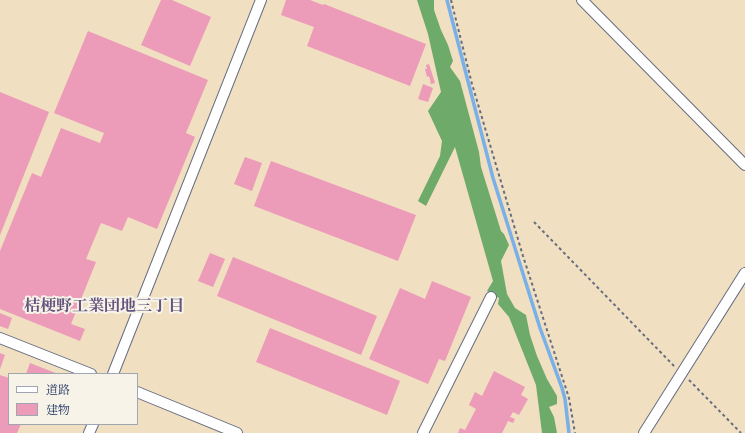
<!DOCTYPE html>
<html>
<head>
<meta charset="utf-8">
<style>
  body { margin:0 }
  #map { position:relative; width:745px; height:433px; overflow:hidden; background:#f0dfc0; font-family:"Old Standard TT","Noto Serif JP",serif }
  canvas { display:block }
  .legend { position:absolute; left:8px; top:373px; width:130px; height:52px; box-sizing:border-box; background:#f7f3e8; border:1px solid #9fa5b1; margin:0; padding:5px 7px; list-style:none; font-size:12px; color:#1b2f5e }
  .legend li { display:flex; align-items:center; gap:8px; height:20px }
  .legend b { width:20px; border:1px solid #9fa5b1 }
</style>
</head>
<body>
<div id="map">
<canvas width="745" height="433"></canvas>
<ul class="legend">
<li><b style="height:5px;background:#fff"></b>道路</li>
<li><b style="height:11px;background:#ec9bb9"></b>建物</li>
</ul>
</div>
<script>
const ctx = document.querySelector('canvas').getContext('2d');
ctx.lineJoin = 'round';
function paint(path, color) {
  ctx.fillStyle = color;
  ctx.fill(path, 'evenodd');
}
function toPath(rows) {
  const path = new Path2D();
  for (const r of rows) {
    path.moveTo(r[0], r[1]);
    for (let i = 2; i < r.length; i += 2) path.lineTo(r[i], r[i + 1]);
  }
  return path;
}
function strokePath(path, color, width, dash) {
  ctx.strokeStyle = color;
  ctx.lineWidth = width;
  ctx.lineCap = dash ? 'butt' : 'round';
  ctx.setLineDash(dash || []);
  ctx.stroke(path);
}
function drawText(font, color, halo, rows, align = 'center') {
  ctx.font = font + ' "Old Standard TT","Noto Serif JP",serif';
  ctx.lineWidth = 4;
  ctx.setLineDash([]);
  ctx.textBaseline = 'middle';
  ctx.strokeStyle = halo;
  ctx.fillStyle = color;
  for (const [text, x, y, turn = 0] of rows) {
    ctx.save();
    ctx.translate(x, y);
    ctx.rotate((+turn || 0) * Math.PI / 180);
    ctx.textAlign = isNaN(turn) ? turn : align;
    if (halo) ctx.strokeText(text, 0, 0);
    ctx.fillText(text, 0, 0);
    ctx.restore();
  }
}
const forest = toPath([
  [417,0,434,0,434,10,441,30,448,45,453,61,450,67,460,81,479,152,481,167,501,231,504,234,509,245,501,261,507,294,515,308,526,315,530,335,537,356,547,379,557,396,557,404,549,407,554,417,557,433,542,433,536,385,509,317,498,304,499,298,487,291,493,281,455,147,426,206,418,201,440,156,442,141,428,111,441,92,428,34]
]);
const stream = toPath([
  [447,0,493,178,540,328,562,388,565,399,569,433]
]);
const building = toPath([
  [161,0,172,0,211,17,190,66,141,45],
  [286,0,310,0,323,5,324,4,426,44,410,86,307,46,314,27,281,15],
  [88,31,208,80,186,133,195,137,157,229,128,217,122,231,101,223,86,259,96,262,71,324,85,329,80,341,0,309,0,251,32,173,41,177,61,128,100,143,104,133,54,113],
  [429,64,435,83,431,84,429,76,427,77,425,69,427,69,426,65],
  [423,84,433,88,428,102,418,99],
  [0,92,49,112,0,235],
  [245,157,262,163,252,191,234,184],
  [271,161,416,215,398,261,254,206],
  [210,253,225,259,213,287,198,281],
  [233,257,377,316,361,355,217,296],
  [432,281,471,297,445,361,439,359,428,384,369,359,400,288,425,299],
  [0,313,12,318,8,329,0,326],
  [270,328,400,381,387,415,256,362],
  [0,353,5,355,0,369],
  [30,363,58,374,26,374],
  [494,371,525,387,521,395,528,399,519,415,513,412,510,417,515,419,513,423,508,421,502,433,458,433,460,428,465,430,476,409,469,405,475,392,482,396],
  [0,375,9,378,9,424,21,424,17,433,0,433]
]);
const path = toPath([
  [451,0,472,84,523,256,569,398,575,433],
  [534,222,674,366],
  [689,380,741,433]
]);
const minor = toPath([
  [582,0,745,165],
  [0,338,91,374],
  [113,374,261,0],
  [137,392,237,433],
  [89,433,93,424],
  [423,433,491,297],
  [644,433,745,273]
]);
const neighbourhoodNames = [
  ["桔梗野工業団地三丁目",104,307]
];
paint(forest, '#6eaa6a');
strokePath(stream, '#79b0e8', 3.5);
paint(building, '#ec9bb9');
strokePath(minor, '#666d80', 12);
strokePath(path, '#666d80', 2, [3, 3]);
strokePath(minor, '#fff', 10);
drawText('bold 16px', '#64557e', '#f7f3e8', neighbourhoodNames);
</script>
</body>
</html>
